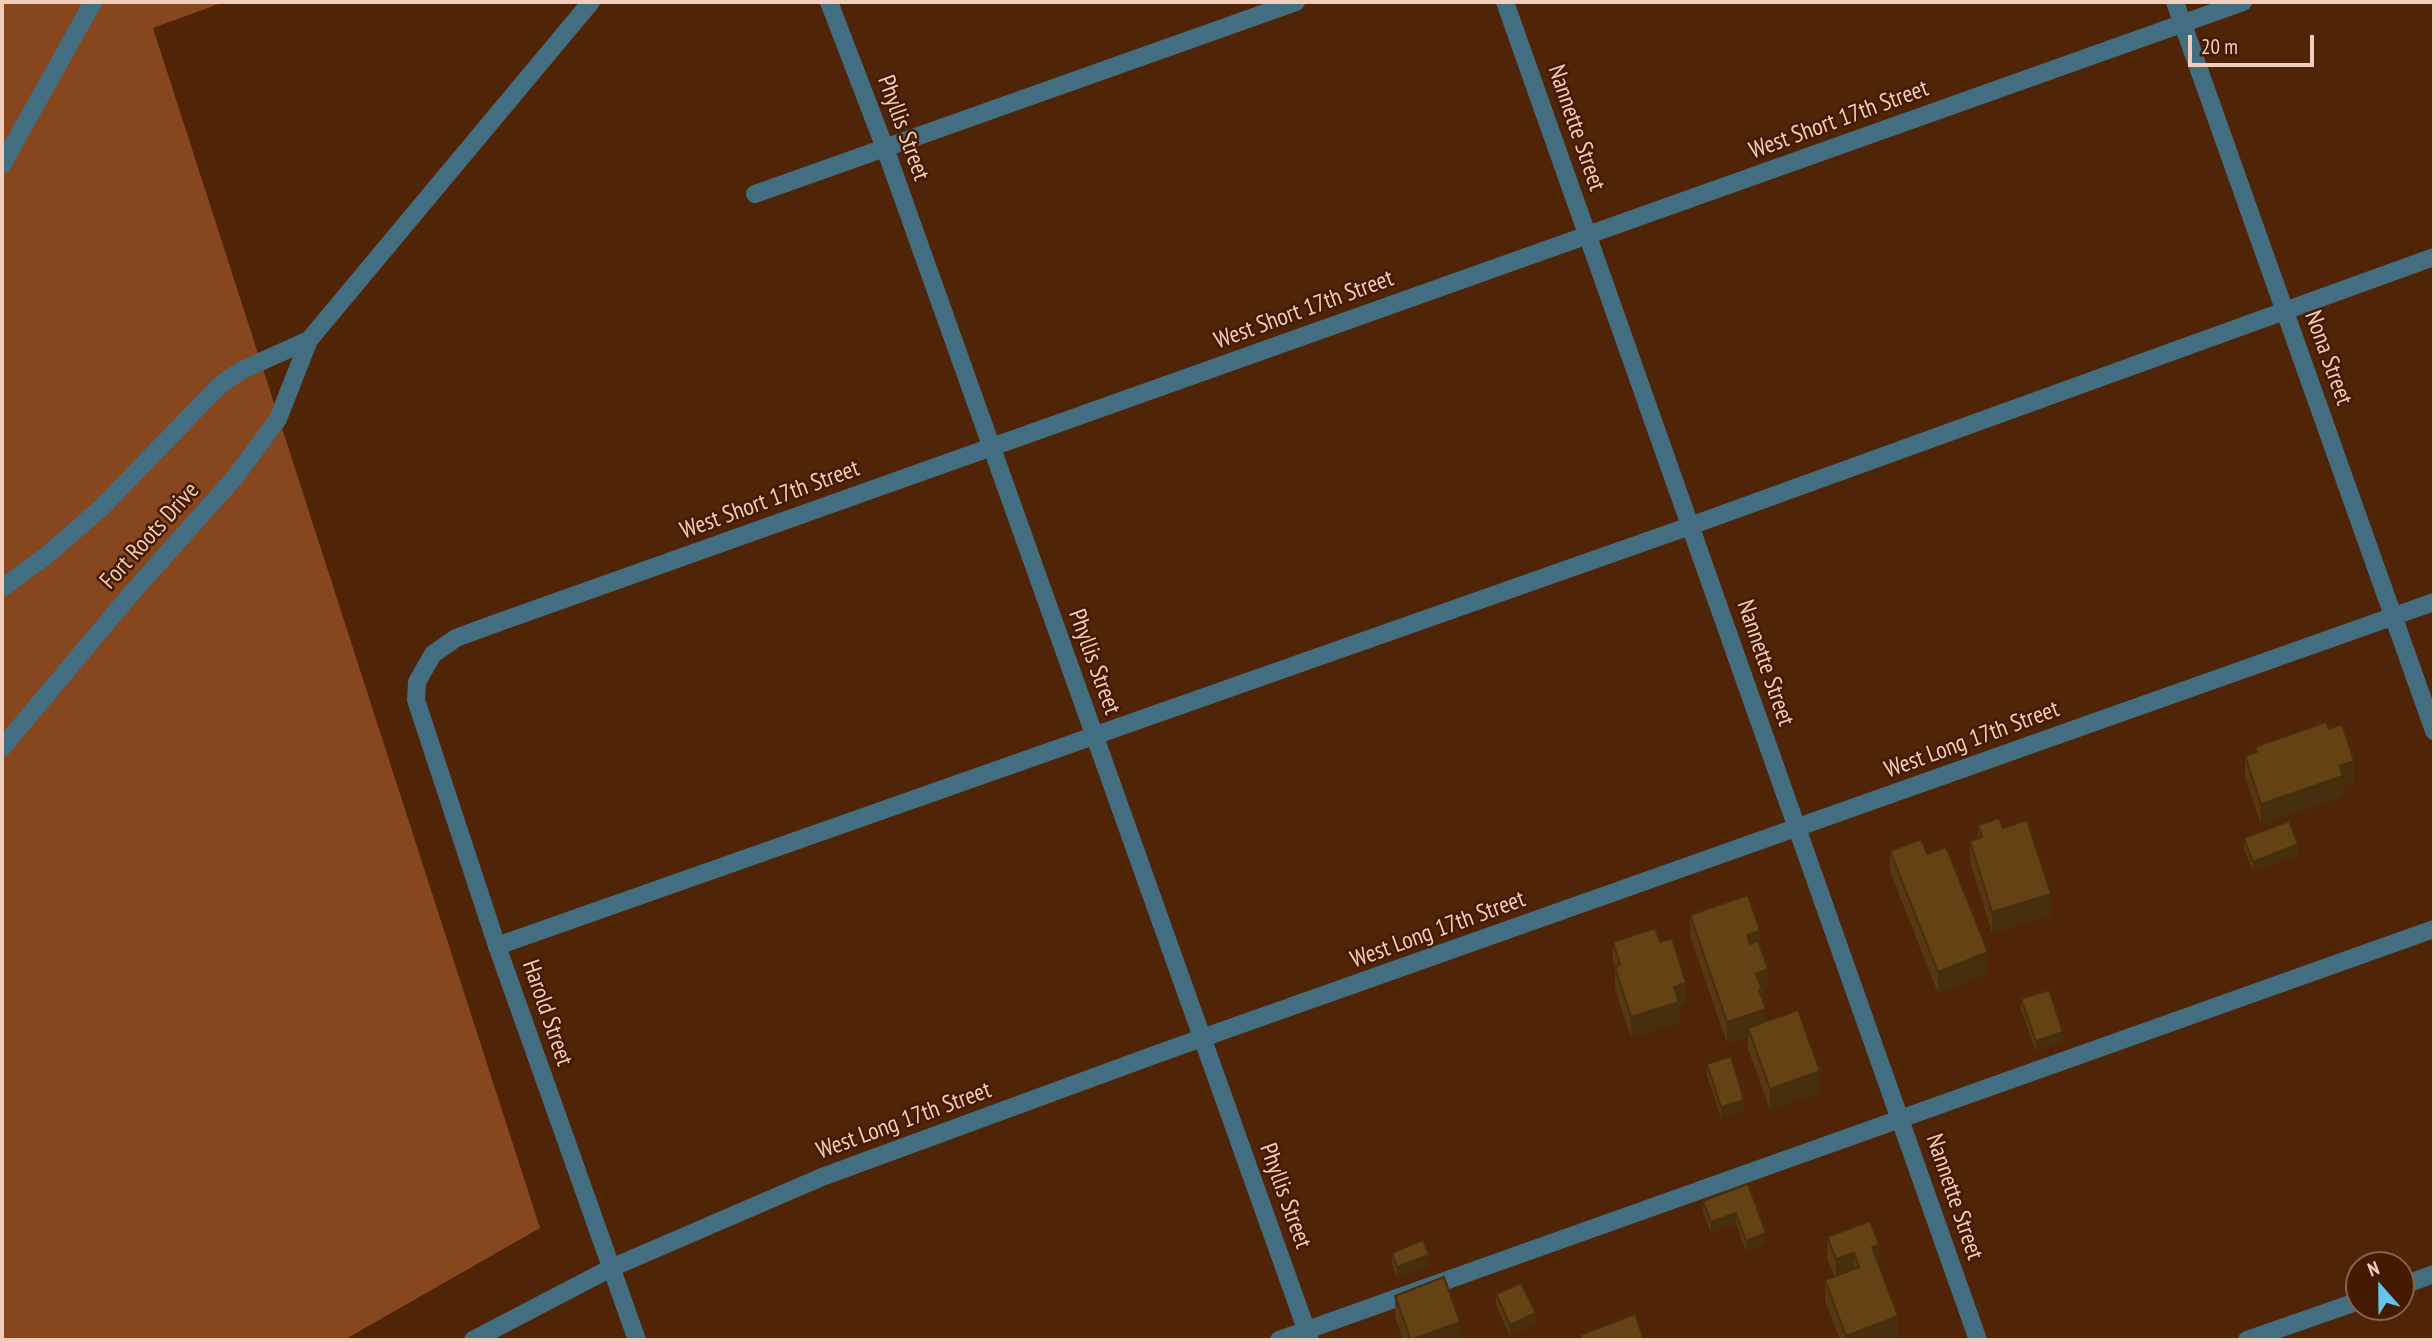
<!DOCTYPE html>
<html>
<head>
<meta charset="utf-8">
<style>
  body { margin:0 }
  #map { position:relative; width:2436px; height:1342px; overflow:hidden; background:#502406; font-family:"PT Sans Narrow",sans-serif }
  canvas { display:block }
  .frame { position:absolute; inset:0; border:4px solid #f1cebb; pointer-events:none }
  .north { position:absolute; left:2345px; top:1251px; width:70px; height:70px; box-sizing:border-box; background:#441a00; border:2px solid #89624b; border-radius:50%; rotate:339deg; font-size:19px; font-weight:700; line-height:28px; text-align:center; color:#f1cebb }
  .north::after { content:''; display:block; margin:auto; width:24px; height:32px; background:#67c4ef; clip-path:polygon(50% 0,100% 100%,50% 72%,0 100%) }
  .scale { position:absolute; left:2188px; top:35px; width:126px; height:32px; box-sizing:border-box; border:4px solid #f1cebb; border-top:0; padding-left:9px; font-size:21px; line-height:24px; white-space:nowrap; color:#f1cebb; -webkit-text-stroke:5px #441a00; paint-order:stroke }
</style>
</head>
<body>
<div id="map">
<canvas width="2436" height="1342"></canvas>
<div class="frame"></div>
<div class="north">N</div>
<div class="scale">20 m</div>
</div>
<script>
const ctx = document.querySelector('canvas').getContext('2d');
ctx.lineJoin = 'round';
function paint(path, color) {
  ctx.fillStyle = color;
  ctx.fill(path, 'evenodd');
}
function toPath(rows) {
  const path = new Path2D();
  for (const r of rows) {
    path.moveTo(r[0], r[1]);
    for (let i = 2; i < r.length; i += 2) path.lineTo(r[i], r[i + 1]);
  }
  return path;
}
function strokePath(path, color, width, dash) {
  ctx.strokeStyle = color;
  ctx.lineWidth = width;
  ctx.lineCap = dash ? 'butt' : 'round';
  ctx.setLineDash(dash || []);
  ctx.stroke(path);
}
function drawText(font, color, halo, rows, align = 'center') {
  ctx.font = font + ' "PT Sans Narrow",sans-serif';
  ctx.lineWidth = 5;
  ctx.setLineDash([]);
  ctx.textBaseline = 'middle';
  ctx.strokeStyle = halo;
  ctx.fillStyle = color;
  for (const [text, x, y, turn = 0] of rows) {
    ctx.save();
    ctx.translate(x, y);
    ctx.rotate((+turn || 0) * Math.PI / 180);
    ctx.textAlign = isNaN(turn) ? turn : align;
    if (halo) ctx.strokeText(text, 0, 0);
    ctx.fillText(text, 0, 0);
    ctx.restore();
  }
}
const forest = toPath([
  [2,2,224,2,153,28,540,1228,344,1340,2,1340]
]);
const service = toPath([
  [755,194,1296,2],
  [497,946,1690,526,2434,257],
  [1279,1340,2434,929]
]);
const minor = toPath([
  [829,2,885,148,1310,1340],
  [1505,2,1978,1340],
  [2175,2,2434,731],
  [2,165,93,2],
  [2,588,46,556,102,507,220,385,242,370,309,340,591,2],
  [2,748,130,595,236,476,278,419,309,340],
  [473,1340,611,1268,822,1177,1157,1054,2434,602],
  [637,1340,497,946,416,700,417,682,433,654,456,638,494,624,2243,2]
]);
const tertiary = toPath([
  [2401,1286,2434,1274],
  [2247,1340,2359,1301]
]);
const wall = toPath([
  [2329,729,2354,782,2343,786,2343,797,2261,825,2245,777,2245,756,2255,753,2255,747],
  [1978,825,2003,828,2051,915,1992,933,1970,862,1970,841,1978,839],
  [2244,838,2298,855,2253,872,2244,849],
  [1890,851,1927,854,1988,974,1938,993,1890,872],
  [1690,915,1760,946,1768,990,1762,993,1766,1022,1820,1092,1770,1110,1748,1049,1748,1036,1727,1043,1690,936],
  [1613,942,1660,942,1686,1004,1679,1006,1679,1023,1631,1038,1615,989,1615,969,1613,963],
  [2021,999,2063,1042,2036,1051,2021,1010],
  [1707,1064,1744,1110,1721,1118,1707,1075],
  [1748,1184,1766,1243,1746,1251,1736,1224,1711,1233,1703,1212,1703,1201],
  [1827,1237,1879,1264,1898,1337,1890,1340,1840,1340,1825,1301,1825,1280,1834,1276,1827,1258],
  [1392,1253,1429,1266,1397,1278,1392,1263],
  [1496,1294,1536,1324,1510,1336,1496,1305],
  [1395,1296,1460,1340,1403,1340,1395,1317]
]);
const shadedWall = toPath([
  [2354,761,2354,782,2343,786,2343,797,2261,825,2261,804,2340,766],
  [2298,844,2298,855,2253,872,2253,862],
  [2051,894,2051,915,1992,933,1992,912],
  [1760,931,1760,952,1747,956,1747,935],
  [1988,952,1988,974,1938,993,1938,972],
  [1768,969,1768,990,1762,993,1762,989,1756,974],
  [1686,983,1686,1004,1679,1006,1679,1023,1631,1038,1631,1017,1674,987],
  [1766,1009,1766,1030,1748,1028,1748,1036,1727,1043,1727,1022],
  [2063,1032,2063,1042,2036,1051,2036,1041],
  [1820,1071,1820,1092,1770,1110,1770,1089],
  [1744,1100,1744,1110,1721,1118,1721,1107],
  [1736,1213,1736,1224,1711,1233,1711,1222],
  [1766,1233,1766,1243,1746,1251,1746,1241],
  [1879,1245,1879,1266,1872,1247],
  [1854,1253,1854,1274,1836,1281,1836,1259],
  [1429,1255,1429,1266,1397,1278,1397,1267],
  [1536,1313,1536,1324,1510,1336,1510,1325],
  [1898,1316,1898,1337,1890,1340,1846,1340,1846,1336],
  [1460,1322,1460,1340,1411,1340]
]);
const building = toPath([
  [2326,722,2329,729,2342,724,2354,761,2340,766,2343,776,2261,804,2245,756,2257,752,2255,747,2326,722],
  [1999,818,2003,828,2027,820,2051,894,1992,912,1970,841,1982,837,1978,825,1999,818],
  [2289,821,2298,844,2253,862,2244,838,2289,821],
  [1921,839,1927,854,1946,847,1988,952,1938,972,1890,851,1921,839],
  [1748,895,1760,931,1747,935,1750,944,1758,941,1768,969,1756,974,1762,989,1759,990,1766,1009,1727,1022,1690,915,1748,895],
  [1655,928,1660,942,1672,938,1686,983,1674,987,1679,1002,1631,1017,1615,968,1620,965,1613,942,1655,928],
  [2049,990,2063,1032,2036,1041,2021,999,2049,990],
  [1798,1010,1820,1071,1770,1089,1748,1028,1798,1010],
  [1731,1056,1744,1100,1721,1107,1707,1064,1731,1056],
  [1748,1184,1766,1233,1746,1241,1736,1213,1711,1222,1703,1201,1748,1184],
  [1870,1221,1879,1245,1872,1247,1898,1316,1846,1336,1825,1280,1859,1267,1854,1253,1836,1259,1827,1237,1870,1221],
  [1423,1240,1429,1255,1397,1267,1392,1253,1423,1240],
  [1444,1277,1460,1322,1411,1340,1395,1296,1444,1277],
  [1521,1283,1536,1313,1510,1325,1496,1294,1521,1283],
  [1635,1314,1644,1340,1582,1340,1580,1335,1635,1314]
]);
const streetNames = [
  ["West Short 17th Street",1839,120,-20],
  ["Phyllis Street",903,128,70],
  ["Nannette Street",1576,128,71],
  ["West Short 17th Street",1304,310,-20],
  ["Nona Street",2328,358,70],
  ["West Short 17th Street",770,500,-20],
  ["Fort Roots Drive",150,536,-48],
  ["Phyllis Street",1094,662,70],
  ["Nannette Street",1765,663,71],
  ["West Long 17th Street",1972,740,-20],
  ["West Long 17th Street",1438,930,-20],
  ["Harold Street",547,1013,71],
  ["West Long 17th Street",904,1121,-20],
  ["Phyllis Street",1285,1196,70],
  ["Nannette Street",1954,1197,71]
];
paint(forest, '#86461e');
strokePath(service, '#436d81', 18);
strokePath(minor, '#436d81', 18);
strokePath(tertiary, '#436d81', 18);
paint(wall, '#563911');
paint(shadedWall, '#462e0e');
paint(building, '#644214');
strokePath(building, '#462e0e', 2);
drawText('24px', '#f1cebb', '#441a00', streetNames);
</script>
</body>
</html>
